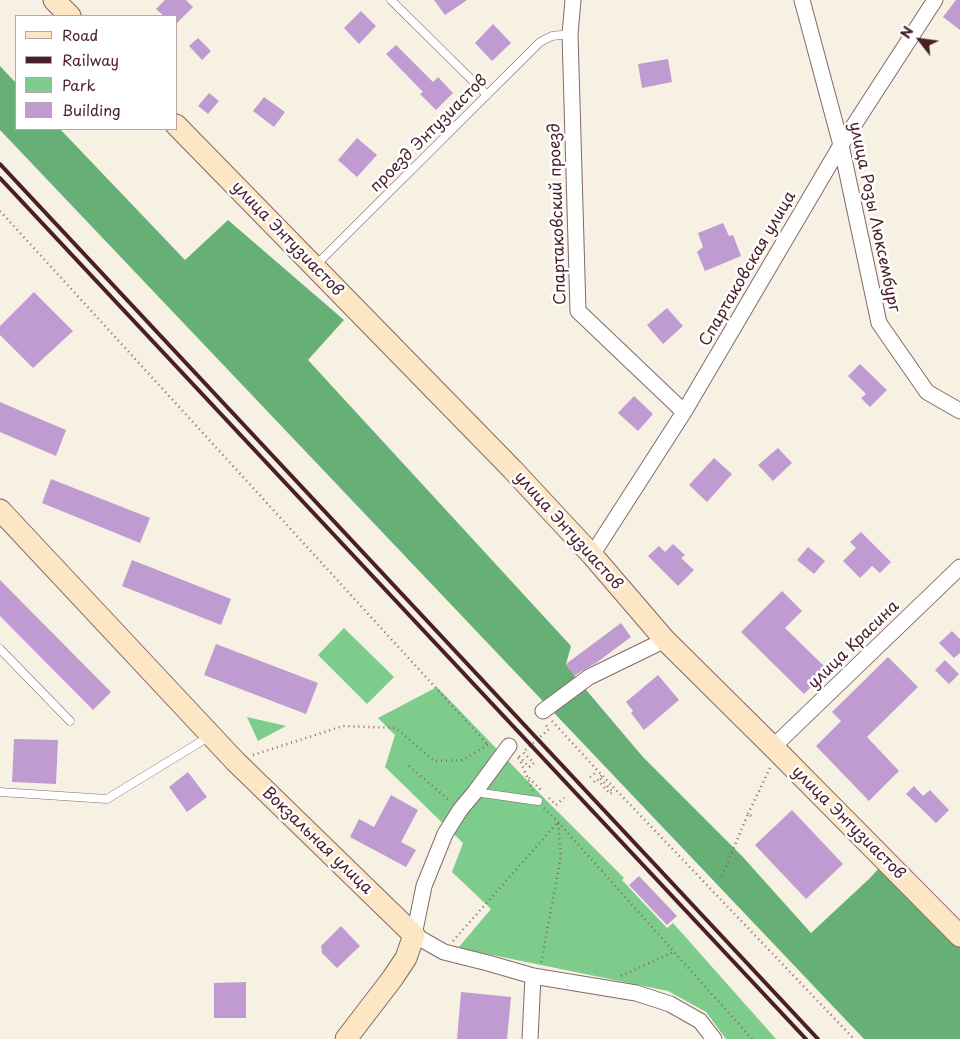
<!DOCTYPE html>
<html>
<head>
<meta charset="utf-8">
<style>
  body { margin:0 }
  #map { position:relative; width:960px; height:1039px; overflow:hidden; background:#f6f1e2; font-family:"Playpen Sans",sans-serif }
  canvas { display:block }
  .legend { position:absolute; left:15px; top:15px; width:162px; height:115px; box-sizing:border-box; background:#fff; border:1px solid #b7a5aa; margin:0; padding:6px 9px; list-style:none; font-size:15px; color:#4a1f2b }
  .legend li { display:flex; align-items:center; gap:10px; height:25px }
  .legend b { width:25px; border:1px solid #b7a5aa }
  .north { position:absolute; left:895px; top:15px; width:50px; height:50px; -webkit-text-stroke:4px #fff; paint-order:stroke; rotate:300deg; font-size:14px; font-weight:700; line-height:20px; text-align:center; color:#4a1f2b }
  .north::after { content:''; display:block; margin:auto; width:18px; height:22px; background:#4a1f2b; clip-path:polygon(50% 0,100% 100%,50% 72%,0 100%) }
</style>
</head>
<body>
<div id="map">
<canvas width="960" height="1039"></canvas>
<ul class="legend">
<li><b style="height:6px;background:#fce6c4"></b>Road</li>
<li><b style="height:6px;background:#4a1f2b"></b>Railway</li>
<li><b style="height:14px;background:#7dcc8c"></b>Park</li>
<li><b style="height:14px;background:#c09bd2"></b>Building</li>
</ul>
<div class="north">N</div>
</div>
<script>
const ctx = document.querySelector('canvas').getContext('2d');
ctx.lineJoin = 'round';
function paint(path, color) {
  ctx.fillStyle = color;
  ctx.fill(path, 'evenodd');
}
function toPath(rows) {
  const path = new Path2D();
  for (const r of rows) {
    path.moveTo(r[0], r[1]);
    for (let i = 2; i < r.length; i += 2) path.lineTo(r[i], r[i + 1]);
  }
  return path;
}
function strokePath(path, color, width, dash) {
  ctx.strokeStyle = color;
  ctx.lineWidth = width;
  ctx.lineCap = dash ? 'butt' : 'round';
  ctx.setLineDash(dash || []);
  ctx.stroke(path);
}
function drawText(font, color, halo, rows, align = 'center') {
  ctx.font = font + ' "Playpen Sans",sans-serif';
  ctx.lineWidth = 5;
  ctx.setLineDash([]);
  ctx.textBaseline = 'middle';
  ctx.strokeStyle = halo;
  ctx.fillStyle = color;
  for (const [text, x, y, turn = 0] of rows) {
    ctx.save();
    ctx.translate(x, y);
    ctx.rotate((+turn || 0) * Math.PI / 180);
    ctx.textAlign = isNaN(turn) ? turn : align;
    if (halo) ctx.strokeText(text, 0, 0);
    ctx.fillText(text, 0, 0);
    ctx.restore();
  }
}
const green = toPath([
  [344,628,394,677,367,704,318,655],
  [437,687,545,799,624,878,622,880,667,928,673,923,776,1039,726,1039,706,1012,668,991,458,948,491,909,452,872,463,843,385,767,395,735,378,718],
  [247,717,286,726,258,741]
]);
const forest = toPath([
  [0,66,16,83,16,129,60,129,185,260,228,220,344,320,308,360,571,646,566,664,576,678,643,757,742,856,811,933,869,879,881,866,960,946,960,1039,864,1039,0,130]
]);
const building = toPath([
  [165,0,186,0,193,7,176,24,176,16,164,16,156,9],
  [434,0,467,0,445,15],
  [956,0,960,0,960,30,943,17],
  [361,11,376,26,359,44,344,28],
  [493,24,511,43,492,61,475,43],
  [198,38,211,51,202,60,189,46],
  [396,45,433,82,438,77,453,93,436,110,420,94,423,92,386,54],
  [668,59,672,82,642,88,638,64],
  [209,93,219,101,208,114,198,106],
  [264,97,285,112,274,127,253,111],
  [357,138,377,155,357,177,338,160],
  [723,223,729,236,733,235,741,256,705,271,697,252,703,247,698,233],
  [34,292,73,331,33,368,0,335,0,326],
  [667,308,683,326,663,344,647,325],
  [860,364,887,390,870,407,861,398,866,394,848,376],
  [634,396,653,414,638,431,618,413],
  [0,402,66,430,56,456,0,432],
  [778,448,792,463,773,481,758,465],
  [714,458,732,474,707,502,689,485],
  [51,479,150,518,140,543,42,503],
  [861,532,891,562,880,573,872,566,860,578,843,561,856,548,850,542],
  [673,544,685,555,681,558,694,570,678,586,648,556,659,546,665,552],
  [808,547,825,561,814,574,797,560],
  [132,560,231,599,221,625,122,586],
  [0,580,111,692,93,710,0,616],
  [782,591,802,611,785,628,828,670,804,694,741,632],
  [621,623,631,637,596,663,585,669,574,676,566,664],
  [952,631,960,639,960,653,954,658,939,643],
  [216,644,318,683,306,714,204,675],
  [888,657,918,687,867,737,899,771,869,801,816,746,841,721,832,712],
  [945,660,959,674,949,684,935,670],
  [658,675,679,700,644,730,631,713,633,711,626,702],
  [14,739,58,740,56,784,12,782],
  [188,772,207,797,187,812,169,787],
  [914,786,923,796,930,790,949,810,936,823,906,794],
  [391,795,418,810,401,842,416,850,406,867,350,837,359,819,374,827],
  [792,810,843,864,806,899,755,845],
  [639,876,677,916,667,925,629,885],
  [341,926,360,946,337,968,322,953,321,946],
  [246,982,246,1018,214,1018,214,983],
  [461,992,511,997,507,1039,457,1039]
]);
const path = toPath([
  [0,211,488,745],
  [552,721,598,771,854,1039],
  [253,755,343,726,396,728,434,761,462,760,488,745,492,745],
  [519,756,529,767,534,763,523,752,549,729,545,724],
  [518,758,520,760,533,791],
  [409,766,450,801],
  [590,777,598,771],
  [529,778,541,790],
  [594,782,597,779,610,794,613,792,599,777,602,775],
  [549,798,556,805,564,798],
  [544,808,558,822,752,1039],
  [748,814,770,768],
  [722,876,748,814,753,817],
  [453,941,558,822,561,856,541,963],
  [621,976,674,952]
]);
const lane = toPath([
  [391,0,487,95],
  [316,265,540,42,552,36,570,34],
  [0,649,70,721],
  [0,792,107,799,210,736],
  [475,792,538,801]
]);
const street = toPath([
  [573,0,570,34,578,311,684,412],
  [802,0,841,145,879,323,927,392,960,411],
  [592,555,684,412,841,145,935,0],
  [543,711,589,677,665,640],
  [509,746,475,792,460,810,445,834,424,886,414,935,444,952,488,963,533,976,636,993,670,1004,700,1021,714,1039],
  [773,747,960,567],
  [530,1039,533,976]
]);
const secondary = toPath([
  [54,0,70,16],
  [176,125,512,469,592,555,665,640,773,747,960,936],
  [0,510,235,761,414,935,406,958,392,979,346,1039]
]);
const rail = toPath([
  [0,164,818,1039],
  [0,178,806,1039]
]);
const streetNames = [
  ["проезд Энтузиастов",429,134,-45],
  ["Спартаковский проезд",558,214,-92],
  ["улица Розы Люксембург",874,217,78],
  ["улица Энтузиастов",287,239,46],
  ["Спартаковская улица",748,269,-60],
  ["улица Энтузиастов",568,531,48],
  ["улица Красина",854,645,-44],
  ["улица Энтузиастов",848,823,45],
  ["Вокзальная улица",317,841,44]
];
paint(green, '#7dcc8c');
paint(forest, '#66b078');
paint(building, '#c09bd2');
strokePath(lane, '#86686b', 9);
strokePath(street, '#86686b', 17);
strokePath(secondary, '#86686b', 23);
strokePath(path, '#86686b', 2.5, [1, 4]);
strokePath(lane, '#fff', 8);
strokePath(street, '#fff', 15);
strokePath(secondary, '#fce6c4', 21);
strokePath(rail, '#4a1f2b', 4);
drawText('16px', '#4a1f2b', '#fff', streetNames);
</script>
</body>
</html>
